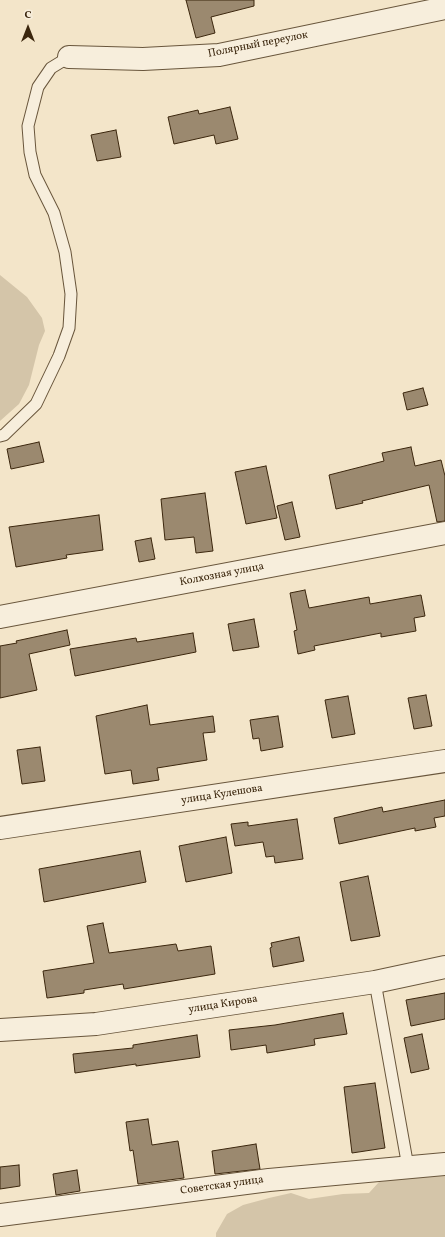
<!DOCTYPE html>
<html>
<head>
<meta charset="utf-8">
<style>
  body { margin:0 }
  #map { position:relative; width:445px; height:1237px; overflow:hidden; background:#f3e5c9; font-family:Vollkorn,serif }
  canvas { display:block }
  .north { position:absolute; left:8px; top:8px; width:40px; height:40px; -webkit-text-stroke:3px #f7eedc; paint-order:stroke; rotate:0deg; font-size:11px; font-weight:700; line-height:16px; text-align:center; color:#3b260d }
  .north::after { content:''; display:block; margin:auto; width:14px; height:18px; background:#3b260d; clip-path:polygon(50% 0,100% 100%,50% 72%,0 100%) }
</style>
</head>
<body>
<div id="map">
<canvas width="445" height="1237"></canvas>
<div class="north">С</div>
</div>
<script>
const ctx = document.querySelector('canvas').getContext('2d');
ctx.lineJoin = 'round';
function paint(path, color) {
  ctx.fillStyle = color;
  ctx.fill(path, 'evenodd');
}
function toPath(rows) {
  const path = new Path2D();
  for (const r of rows) {
    path.moveTo(r[0], r[1]);
    for (let i = 2; i < r.length; i += 2) path.lineTo(r[i], r[i + 1]);
  }
  return path;
}
function strokePath(path, color, width, dash) {
  ctx.strokeStyle = color;
  ctx.lineWidth = width;
  ctx.lineCap = dash ? 'butt' : 'round';
  ctx.setLineDash(dash || []);
  ctx.stroke(path);
}
function drawText(font, color, halo, rows, align = 'center') {
  ctx.font = font + ' Vollkorn,serif';
  ctx.lineWidth = 3;
  ctx.setLineDash([]);
  ctx.textBaseline = 'middle';
  ctx.strokeStyle = halo;
  ctx.fillStyle = color;
  for (const [text, x, y, turn = 0] of rows) {
    ctx.save();
    ctx.translate(x, y);
    ctx.rotate((+turn || 0) * Math.PI / 180);
    ctx.textAlign = isNaN(turn) ? turn : align;
    if (halo) ctx.strokeText(text, 0, 0);
    ctx.fillText(text, 0, 0);
    ctx.restore();
  }
}
const green = toPath([
  [0,275,27,297,42,318,45,331,39,345,29,385,19,404,0,421],
  [445,1172,445,1237,216,1237,216,1233,227,1214,243,1205,269,1198,291,1193,309,1199,343,1194,369,1193,379,1182]
]);
const building = toPath([
  [186,0,254,0,254,6,211,17,215,33,196,38,186,0],
  [230,107,238,139,216,144,214,135,174,144,168,117,198,110,199,114,230,107],
  [116,130,121,157,97,161,91,135,116,130],
  [423,388,428,405,407,410,403,393,423,388],
  [39,442,44,462,11,469,7,449,39,442],
  [411,447,415,466,441,460,445,476,445,521,437,522,429,485,362,501,363,503,336,509,329,475,384,461,382,453,411,447],
  [266,466,277,518,246,524,235,472,266,466],
  [205,493,213,551,196,553,194,537,165,540,161,499,205,493],
  [292,502,300,537,285,540,277,506,292,502],
  [99,515,103,550,66,555,67,558,16,567,9,527,99,515],
  [151,538,155,559,139,562,135,541,151,538],
  [305,590,309,608,369,597,370,604,421,595,425,616,414,618,416,631,381,637,381,633,314,646,315,650,298,654,294,631,297,630,290,593,305,590],
  [254,619,259,647,233,651,228,624,254,619],
  [67,630,70,645,29,654,37,690,0,698,0,646,17,643,16,641,67,630],
  [193,633,196,652,75,676,70,649,136,638,137,642,193,633],
  [426,695,432,726,414,729,408,698,426,695],
  [348,696,355,734,332,738,325,700,348,696],
  [147,705,150,725,213,716,215,732,203,733,207,760,157,768,159,780,133,784,131,770,105,774,96,716,147,705],
  [278,716,283,747,261,751,259,738,253,739,250,720,278,716],
  [40,747,45,781,22,784,17,750,40,747],
  [445,800,445,816,434,818,436,827,415,831,415,828,339,844,334,818,382,807,383,812,445,800],
  [297,819,303,859,275,863,274,856,266,857,263,842,235,846,231,824,248,822,248,826,297,819],
  [226,837,232,873,186,882,179,846,226,837],
  [140,851,146,882,44,902,39,869,140,851],
  [368,876,380,936,351,941,340,882,368,876],
  [103,923,109,953,176,944,178,951,211,946,215,974,124,989,123,984,84,990,84,993,47,998,43,971,94,963,87,926,103,923],
  [299,937,304,961,273,967,270,948,272,947,271,943,299,937],
  [445,993,445,1019,411,1026,406,1000,445,993],
  [343,1013,347,1034,314,1039,315,1045,267,1053,266,1045,231,1050,229,1030,275,1025,343,1013],
  [422,1034,429,1069,411,1073,404,1038,422,1034],
  [197,1035,200,1057,136,1066,136,1064,75,1073,73,1054,133,1048,133,1045,197,1035],
  [375,1083,385,1148,352,1153,344,1087,375,1083],
  [148,1119,152,1145,178,1141,184,1178,138,1184,133,1150,130,1151,126,1122,148,1119],
  [256,1144,260,1169,215,1174,212,1151,256,1144],
  [19,1165,20,1186,0,1189,0,1167,19,1165],
  [77,1170,80,1191,56,1195,53,1174,77,1170]
]);
const lane = toPath([
  [0,436,4,435,36,404,59,356,69,328,71,294,65,252,54,213,35,175,30,152,28,126,38,87,51,68,69,57],
  [375,982,408,1167]
]);
const street = toPath([
  [69,57,143,59,219,55,445,8],
  [0,617,445,533],
  [0,828,445,761],
  [0,1030,96,1024,375,982,445,967],
  [0,1215,269,1180,445,1164]
]);
const streetNames = [
  ["Полярный переулок",258,45,-11],
  ["Колхозная улица",222,575,-11],
  ["улица Кулешова",222,795,-9],
  ["улица Кирова",223,1005,-9],
  ["Советская улица",222,1186,-8]
];
paint(green, '#d4c5a9');
paint(building, '#9b896f');
strokePath(building, '#3b260d', 1);
strokePath(lane, '#69563c', 13);
strokePath(street, '#69563c', 24);
strokePath(lane, '#f7eedc', 11);
strokePath(street, '#f7eedc', 22);
drawText('11px', '#3b260d', '#f7eedc', streetNames);
</script>
</body>
</html>
